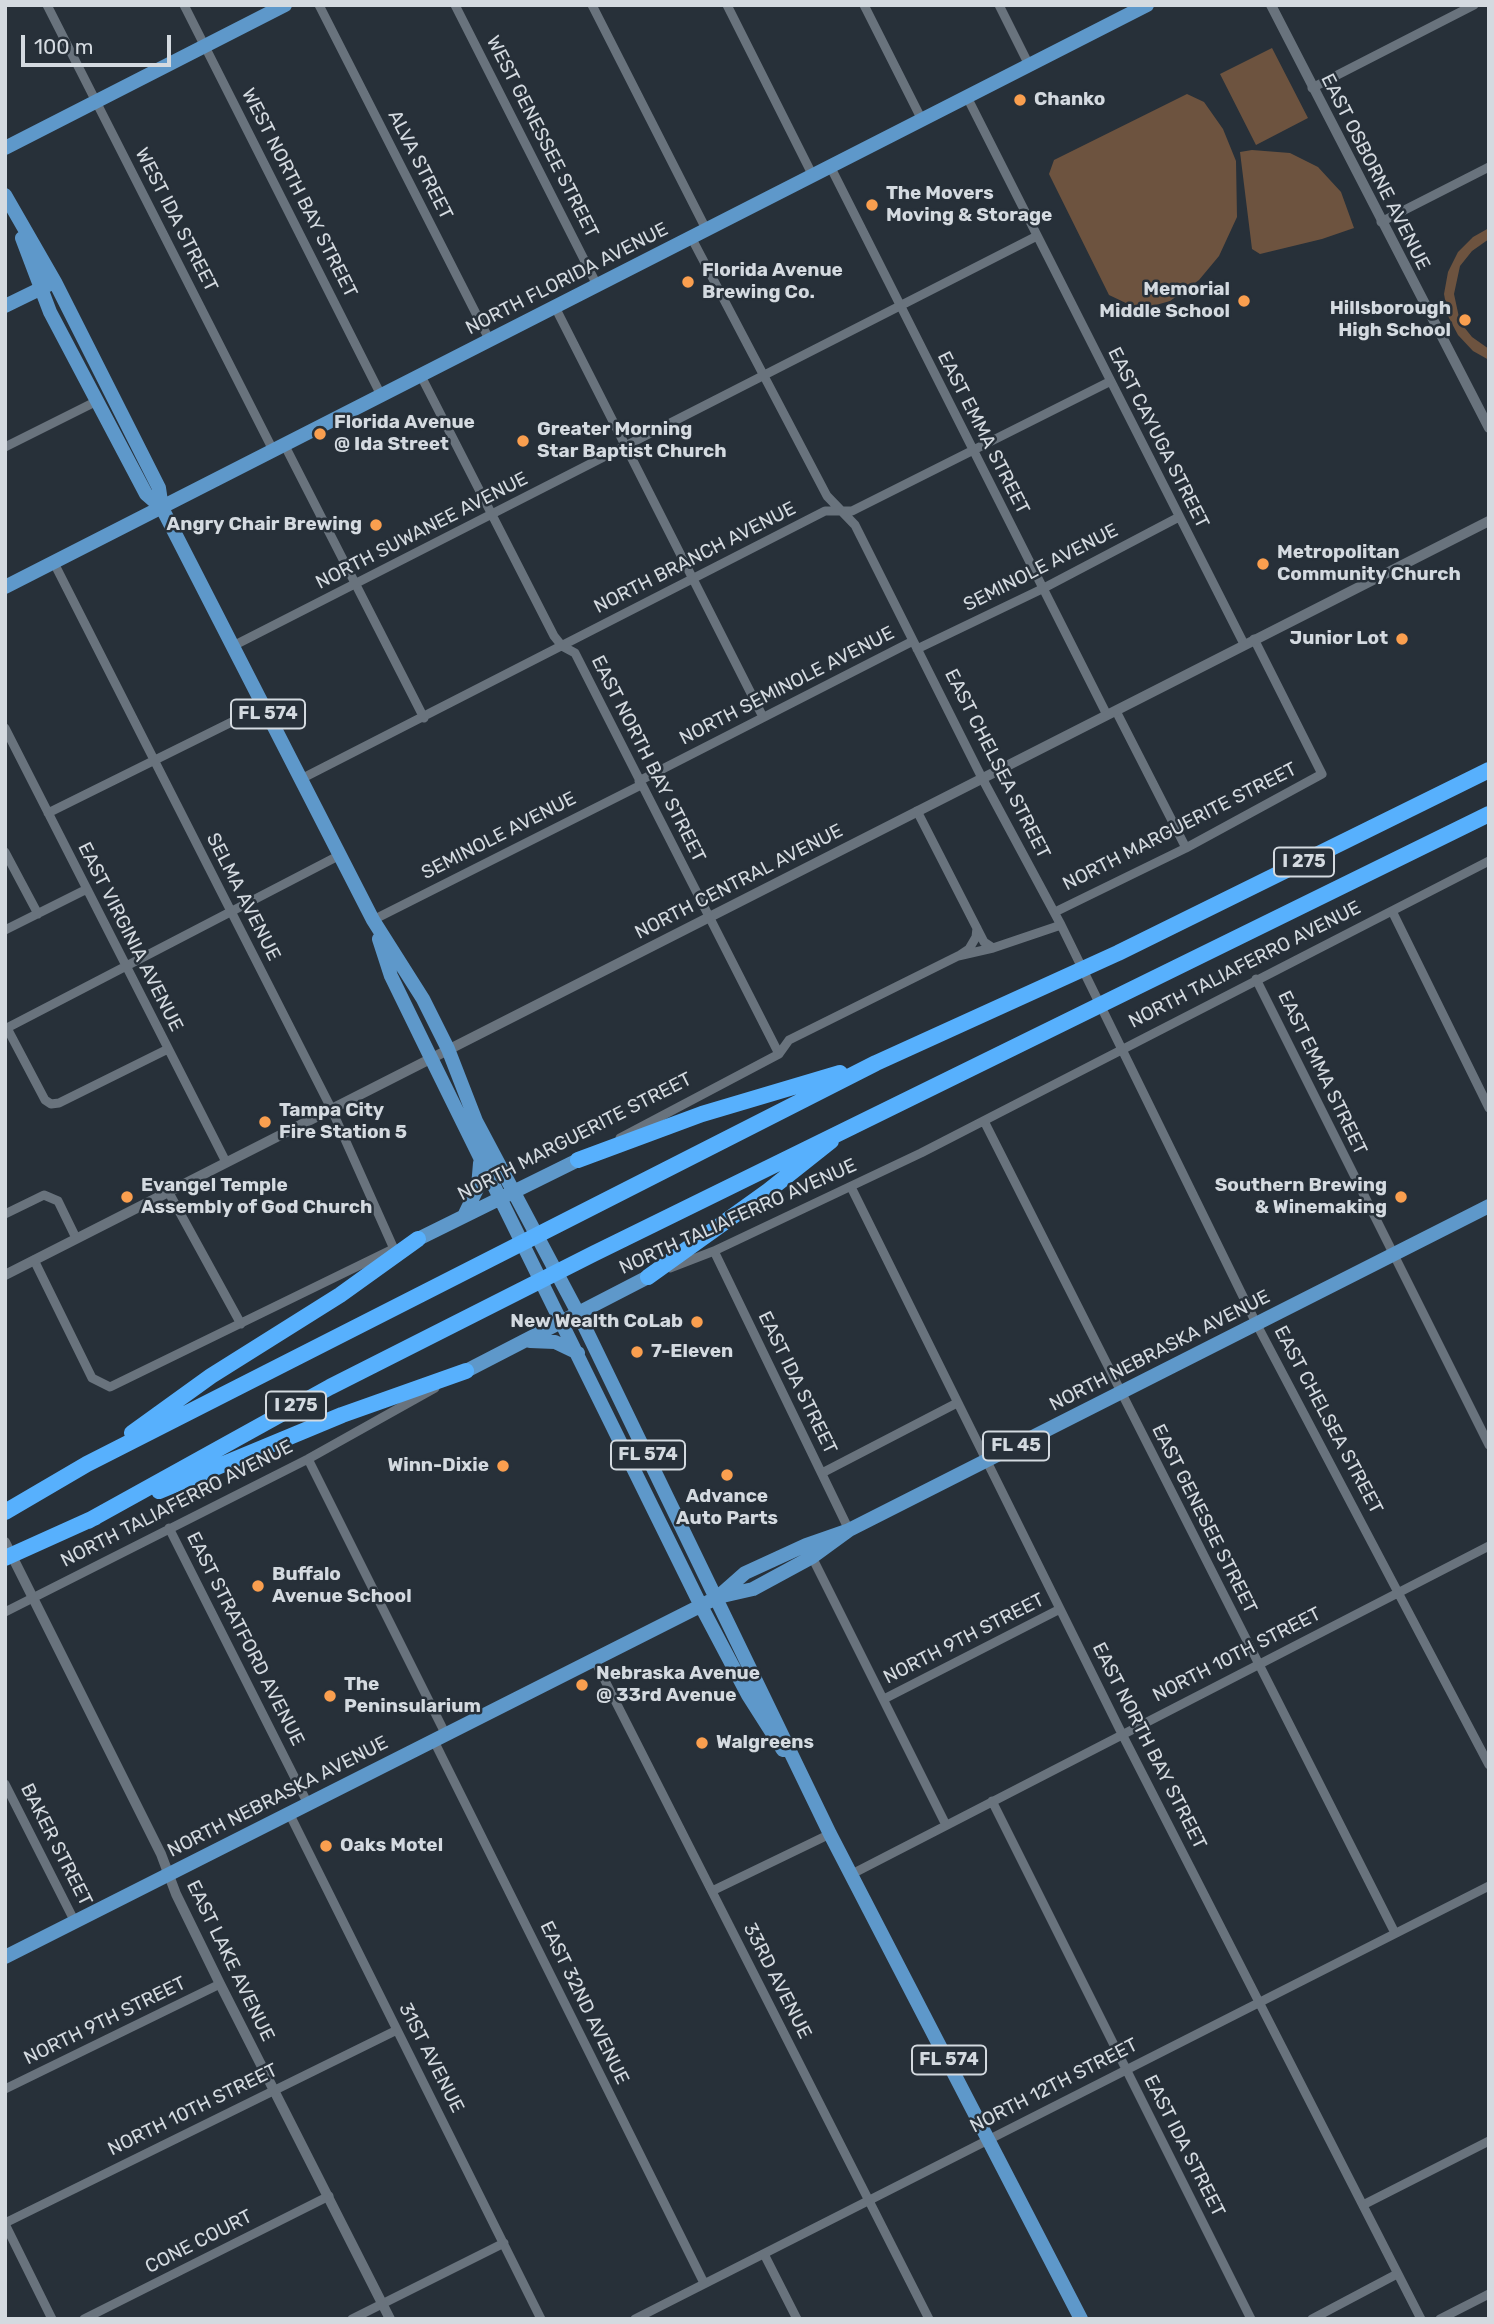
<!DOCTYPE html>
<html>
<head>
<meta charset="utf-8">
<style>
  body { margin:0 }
  #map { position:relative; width:1494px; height:2324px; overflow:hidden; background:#273039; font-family:Rubik,sans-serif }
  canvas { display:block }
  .frame { position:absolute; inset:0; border:7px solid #d4dae0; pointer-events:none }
  .scale { position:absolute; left:21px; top:35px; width:150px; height:32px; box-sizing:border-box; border:4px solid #d4dae0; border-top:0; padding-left:9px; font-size:21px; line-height:24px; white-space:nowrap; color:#d4dae0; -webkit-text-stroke:5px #273039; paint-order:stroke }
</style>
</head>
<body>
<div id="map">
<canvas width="1494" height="2324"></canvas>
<div class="frame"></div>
<div class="scale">100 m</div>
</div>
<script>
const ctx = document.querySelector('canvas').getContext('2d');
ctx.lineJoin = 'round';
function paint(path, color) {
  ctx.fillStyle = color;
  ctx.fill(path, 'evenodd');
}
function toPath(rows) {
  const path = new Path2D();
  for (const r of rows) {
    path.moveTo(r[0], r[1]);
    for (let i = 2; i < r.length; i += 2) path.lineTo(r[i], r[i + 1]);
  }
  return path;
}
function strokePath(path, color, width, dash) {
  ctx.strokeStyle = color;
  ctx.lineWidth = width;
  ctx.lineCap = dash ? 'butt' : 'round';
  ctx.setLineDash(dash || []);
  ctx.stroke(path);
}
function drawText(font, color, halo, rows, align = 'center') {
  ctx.font = font + ' Rubik,sans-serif';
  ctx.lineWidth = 5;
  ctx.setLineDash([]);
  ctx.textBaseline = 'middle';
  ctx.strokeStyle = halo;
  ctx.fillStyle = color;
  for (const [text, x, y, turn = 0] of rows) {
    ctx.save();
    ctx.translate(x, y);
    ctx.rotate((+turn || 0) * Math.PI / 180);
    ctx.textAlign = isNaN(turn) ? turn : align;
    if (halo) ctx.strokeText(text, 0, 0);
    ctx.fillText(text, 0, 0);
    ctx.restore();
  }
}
const green = toPath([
  [1272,48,1308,118,1256,145,1220,74],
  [1187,94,1204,102,1223,129,1236,161,1237,217,1219,256,1199,280,1170,301,1149,307,1128,304,1109,295,1049,174,1054,160],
  [1252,150,1290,153,1318,167,1341,192,1354,228,1322,239,1260,254,1252,249,1240,152],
  [1489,228,1489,239,1472,251,1460,266,1454,294,1460,322,1472,337,1489,349,1489,360,1473,351,1458,335,1448,316,1444,294,1448,272,1458,252,1473,237]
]);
const minor = toPath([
  [47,5,274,452],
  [184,5,382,397],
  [319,5,490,341],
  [455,5,597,285],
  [592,5,706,229],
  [727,5,812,174],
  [864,5,922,120],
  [999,5,1029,65],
  [1312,88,1474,5],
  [967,97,1244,644],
  [830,166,1107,715],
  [1381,222,1489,167],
  [691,237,827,496,855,525,982,778,1061,925,1256,1323,1489,1765],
  [555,307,763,717],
  [421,376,554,636,562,646,575,653,779,1054],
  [285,446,424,718],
  [5,447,97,401],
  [54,563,331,1108,394,1249],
  [233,646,1037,236],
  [917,649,1042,589,1179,517],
  [1116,711,1186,848],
  [5,728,226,1162],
  [301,779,825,511,852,511,1109,382],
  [639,781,913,641],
  [917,811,984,942,993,948],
  [48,813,264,706],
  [5,852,38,914],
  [1392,911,1489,1108],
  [1055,912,1186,848,1322,774,1254,639],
  [373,920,641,785],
  [5,930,87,889],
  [960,955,969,949,976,937,977,928],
  [1256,979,1489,1445],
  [7,1028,45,1100,51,1104,59,1103,168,1049],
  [5,1029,340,855],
  [984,1121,1395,1933],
  [620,1138,779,1054,789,1040,958,956,993,948,1061,925],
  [851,1187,1122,1734,1421,2319],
  [168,1191,241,1324],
  [5,1214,44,1195,58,1201,76,1238],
  [714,1251,849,1530],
  [34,1260,92,1378,110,1387,393,1249],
  [670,1268,714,1251,921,1153,1489,861],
  [308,1459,445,1733],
  [822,1473,957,1403],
  [169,1528,308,1804],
  [812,1557,946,1825],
  [5,1612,308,1459,435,1388],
  [594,1659,929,2319],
  [884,1699,1060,1609],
  [433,1739,704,2283],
  [5,1784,75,1922],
  [992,1801,1251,2319],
  [289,1813,541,2319],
  [852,1874,1489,1546],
  [712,1891,830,1834],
  [5,2089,220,1984],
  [1363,2205,1489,2141],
  [5,2223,397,2030],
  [5,2224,52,2319],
  [764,2254,797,2319],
  [84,2319,329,2196],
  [352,2319,504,2243],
  [635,2319,1489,1886],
  [1312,2319,1397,2274],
  [1440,2319,1489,2294]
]);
const tertiary = toPath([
  [1271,5,1489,428],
  [5,1275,1489,521],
  [5,1542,161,1854,176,1894,220,1984,390,2319]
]);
const primary = toPath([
  [5,148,285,5],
  [5,195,55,282,159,488,162,508,373,920,423,999,448,1049,476,1121,578,1313,830,1834,1081,2319],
  [22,238,50,312,146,494,162,508],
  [5,306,48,285],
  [5,587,1147,5],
  [379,939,391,976,431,1058,701,1606,748,1695,783,1750],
  [464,1216,478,1187,480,1163],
  [418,1239,578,1160],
  [530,1341,555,1342,578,1353],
  [466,1371,648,1277],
  [719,1596,745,1573,806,1545,849,1530,1489,1206],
  [5,1957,718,1597,753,1589,812,1557,849,1530]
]);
const motorway = toPath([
  [578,1160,702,1114,840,1073],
  [648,1277,768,1191,831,1141],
  [132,1433,211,1376,340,1295,418,1239],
  [159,1491,342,1415,466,1371],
  [5,1512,87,1464,876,1063,1118,953,1489,770],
  [88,1521,330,1387,593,1254,1489,814],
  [5,1558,96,1517]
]);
const markers = [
  [1020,100,7,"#fa9f4f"],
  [872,205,7,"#fa9f4f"],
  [688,282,7,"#fa9f4f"],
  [1244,301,7,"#fa9f4f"],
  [1465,320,7,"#fa9f4f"],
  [320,434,7,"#fa9f4f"],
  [523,441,7,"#fa9f4f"],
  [376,525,7,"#fa9f4f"],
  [1263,564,7,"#fa9f4f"],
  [1402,639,7,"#fa9f4f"],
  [265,1122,7,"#fa9f4f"],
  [127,1197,7,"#fa9f4f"],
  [1401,1197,7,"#fa9f4f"],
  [697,1322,7,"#fa9f4f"],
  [637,1352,7,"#fa9f4f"],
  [503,1466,7,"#fa9f4f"],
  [727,1475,7,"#fa9f4f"],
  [258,1586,7,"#fa9f4f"],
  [582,1685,7,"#fa9f4f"],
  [330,1696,7,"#fa9f4f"],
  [702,1743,7,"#fa9f4f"],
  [326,1846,7,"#fa9f4f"]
];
const shields = [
  [268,714,74],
  [1304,862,60],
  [296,1406,60],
  [1016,1446,66],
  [648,1455,74],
  [949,2060,74]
];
const shieldNames = [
  ["FL 574",268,714],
  ["I 275",1304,862],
  ["I 275",296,1406],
  ["FL 45",1016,1446],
  ["FL 574",648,1455],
  ["FL 574",949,2060]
];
const poiNames = [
  ["Chanko",1034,100],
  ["The Movers",886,194],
  ["Moving & Storage",886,216],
  ["Florida Avenue",702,271],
  ["Brewing Co.",702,293],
  ["Memorial",1230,290,"right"],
  ["Middle School",1230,312,"right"],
  ["Hillsborough",1451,309,"right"],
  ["High School",1451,331,"right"],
  ["Florida Avenue",334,423],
  ["@ Ida Street",334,445],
  ["Greater Morning",537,430],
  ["Star Baptist Church",537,452],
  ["Angry Chair Brewing",362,525,"right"],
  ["Metropolitan",1277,553],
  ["Community Church",1277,575],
  ["Junior Lot",1388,639,"right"],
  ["Tampa City",279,1111],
  ["Fire Station 5",279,1133],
  ["Evangel Temple",141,1186],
  ["Assembly of God Church",141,1208],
  ["Southern Brewing",1387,1186,"right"],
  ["& Winemaking",1387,1208,"right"],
  ["New Wealth CoLab",683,1322,"right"],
  ["7-Eleven",651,1352],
  ["Winn-Dixie",489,1466,"right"],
  ["Advance",727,1497,"center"],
  ["Auto Parts",727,1519,"center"],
  ["Buffalo",272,1575],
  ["Avenue School",272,1597],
  ["Nebraska Avenue",596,1674],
  ["@ 33rd Avenue",596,1696],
  ["The",344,1685],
  ["Peninsularium",344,1707],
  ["Walgreens",716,1743],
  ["Oaks Motel",340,1846]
];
const streetNames = [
  ["WEST GENESSEE STREET",542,137,63],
  ["ALVA STREET",420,165,63],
  ["EAST OSBORNE AVENUE",1375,172,63],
  ["WEST NORTH BAY STREET",299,193,63],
  ["WEST IDA STREET",176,220,63],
  ["NORTH FLORIDA AVENUE",567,279,-27],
  ["EAST EMMA STREET",983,433,63],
  ["EAST CAYUGA STREET",1158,438,63],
  ["NORTH SUWANEE AVENUE",422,531,-27],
  ["NORTH BRANCH AVENUE",695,558,-27],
  ["SEMINOLE AVENUE",1041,568,-27],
  ["NORTH SEMINOLE AVENUE",787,686,-27],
  ["EAST NORTH BAY STREET",648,759,63],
  ["EAST CHELSEA STREET",997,764,63],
  ["NORTH MARGUERITE STREET",1180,827,-27],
  ["SEMINOLE AVENUE",499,836,-27],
  ["NORTH CENTRAL AVENUE",739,882,-27],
  ["SELMA AVENUE",243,897,63],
  ["EAST VIRGINIA AVENUE",130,937,63],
  ["NORTH TALIAFERRO AVENUE",1245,965,-27],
  ["EAST EMMA STREET",1322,1073,64],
  ["NORTH MARGUERITE STREET",575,1137,-27],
  ["NORTH TALIAFERRO AVENUE",738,1217,-24],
  ["NORTH NEBRASKA AVENUE",1160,1351,-27],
  ["EAST IDA STREET",797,1383,64],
  ["EAST CHELSEA STREET",1328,1420,62],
  ["NORTH TALIAFERRO AVENUE",177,1504,-27],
  ["EAST GENESEE STREET",1204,1519,63],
  ["EAST STRATFORD AVENUE",245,1639,63],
  ["NORTH 9TH STREET",964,1639,-27],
  ["NORTH 10TH STREET",1237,1655,-27],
  ["EAST NORTH BAY STREET",1149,1746,63],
  ["NORTH NEBRASKA AVENUE",278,1797,-27],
  ["BAKER STREET",56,1845,63],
  ["EAST LAKE AVENUE",230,1961,64],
  ["33RD AVENUE",777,1981,63],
  ["EAST 32ND AVENUE",584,2003,64],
  ["NORTH 9TH STREET",105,2021,-26],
  ["31ST AVENUE",431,2058,63],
  ["NORTH 12TH STREET",1054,2086,-27],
  ["NORTH 10TH STREET",193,2110,-26],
  ["EAST IDA STREET",1184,2146,63],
  ["CONE COURT",199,2242,-27]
];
paint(green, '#6d533f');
strokePath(minor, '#69737d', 9);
strokePath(tertiary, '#69737d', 10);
strokePath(primary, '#5e98ca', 14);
strokePath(motorway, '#57b0fd', 16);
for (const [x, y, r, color] of markers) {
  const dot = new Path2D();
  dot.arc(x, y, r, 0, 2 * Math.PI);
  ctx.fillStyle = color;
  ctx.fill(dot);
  strokePath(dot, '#273039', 2.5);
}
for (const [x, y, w] of shields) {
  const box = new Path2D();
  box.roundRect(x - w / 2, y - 14.5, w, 29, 5);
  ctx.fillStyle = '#273039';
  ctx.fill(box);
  strokePath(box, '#d4dae0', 2);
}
drawText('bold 18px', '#d4dae0', null, shieldNames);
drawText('bold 19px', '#d4dae0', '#273039', poiNames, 'left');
drawText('19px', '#d4dae0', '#273039', streetNames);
</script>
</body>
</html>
